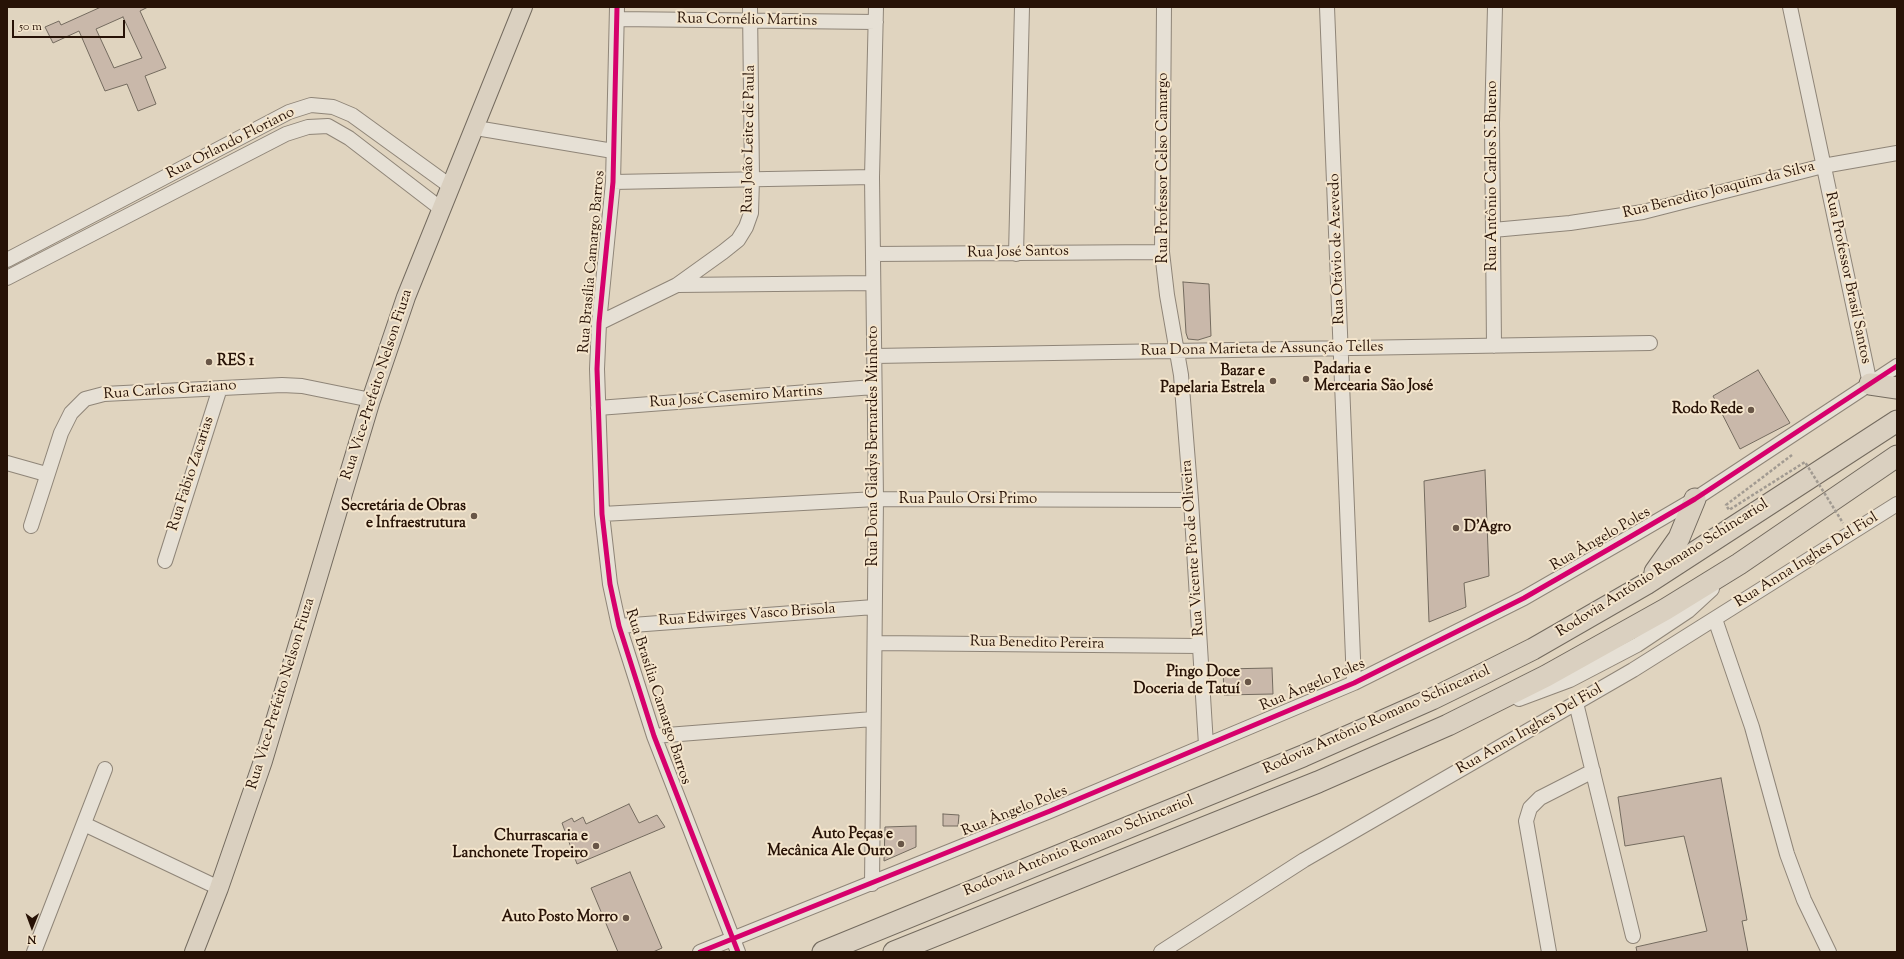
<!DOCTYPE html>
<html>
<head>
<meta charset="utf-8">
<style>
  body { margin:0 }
  #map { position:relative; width:1904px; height:959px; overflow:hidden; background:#e0d4bf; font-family:"Sorts Mill Goudy",serif }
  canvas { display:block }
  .frame { position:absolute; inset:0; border:8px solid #271206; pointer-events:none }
  .north { position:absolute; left:12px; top:907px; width:40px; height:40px; -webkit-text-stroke:3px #f4e5cc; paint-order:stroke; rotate:181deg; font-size:11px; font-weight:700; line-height:16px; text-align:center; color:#271206 }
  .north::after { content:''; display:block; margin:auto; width:14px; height:18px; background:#271206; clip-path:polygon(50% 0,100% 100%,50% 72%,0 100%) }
  .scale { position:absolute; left:12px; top:20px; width:113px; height:18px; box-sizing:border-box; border:2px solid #271206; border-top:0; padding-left:5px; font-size:12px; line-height:14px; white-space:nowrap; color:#271206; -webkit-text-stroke:3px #f4e5cc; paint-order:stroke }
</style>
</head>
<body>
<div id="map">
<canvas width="1904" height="959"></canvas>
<div class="frame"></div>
<div class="north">N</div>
<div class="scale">50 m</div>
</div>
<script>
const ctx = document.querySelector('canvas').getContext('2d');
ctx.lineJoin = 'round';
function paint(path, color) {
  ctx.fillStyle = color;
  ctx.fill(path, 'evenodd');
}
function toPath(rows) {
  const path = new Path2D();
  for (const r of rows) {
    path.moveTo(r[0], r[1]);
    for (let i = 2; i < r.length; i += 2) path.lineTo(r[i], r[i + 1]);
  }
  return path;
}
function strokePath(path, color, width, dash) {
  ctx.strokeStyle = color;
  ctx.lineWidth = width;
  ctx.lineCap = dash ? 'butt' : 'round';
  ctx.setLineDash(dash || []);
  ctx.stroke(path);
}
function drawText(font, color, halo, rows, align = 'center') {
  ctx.font = font + ' "Sorts Mill Goudy",serif';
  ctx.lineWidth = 4;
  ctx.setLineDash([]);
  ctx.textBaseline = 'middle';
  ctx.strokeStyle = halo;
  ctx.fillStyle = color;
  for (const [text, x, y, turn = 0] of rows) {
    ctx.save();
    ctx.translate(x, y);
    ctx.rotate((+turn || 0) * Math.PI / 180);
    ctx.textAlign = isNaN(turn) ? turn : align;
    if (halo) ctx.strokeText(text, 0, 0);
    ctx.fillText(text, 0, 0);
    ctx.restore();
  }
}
const building = toPath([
  [101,7,148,7,140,11,166,68,145,76,156,104,138,111,127,84,105,91,79,31,53,43,45,27,59,21,61,25,101,7],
  [123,17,142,58,114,68,96,29,123,17],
  [1183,282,1209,284,1211,336,1198,340,1188,339,1186,333,1183,282],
  [1758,370,1790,423,1740,449,1713,396,1758,370],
  [1485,470,1489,576,1464,583,1466,607,1429,622,1424,481,1485,470],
  [1272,668,1273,694,1224,695,1223,669,1272,668],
  [1721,778,1747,920,1742,921,1748,952,1637,952,1636,947,1707,931,1684,836,1625,846,1618,797,1721,778],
  [629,804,639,823,657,815,665,827,577,864,562,823,572,818,574,822,583,817,586,824,629,804],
  [943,814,959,815,958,826,943,826,943,814],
  [916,826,916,847,884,861,885,827,916,826],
  [630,872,662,948,653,952,618,952,591,888,630,872]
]);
const minor = toPath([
  [617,7,613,182,599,323,597,369,602,514,610,584,619,626,654,736,738,952],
  [1164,7,1162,252,1167,295,1181,375,1191,500,1206,745],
  [1327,7,1354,683],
  [1790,7,1870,384],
  [617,19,876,22],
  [476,128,613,151],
  [613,182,872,177],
  [1493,230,1570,223,1643,212,1823,166,1897,153],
  [873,254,1162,252],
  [1016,254,1022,7],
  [7,260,289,112,311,105,333,107,352,115,450,186],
  [7,278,286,134,308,127,328,126,349,138,440,208],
  [677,285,873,283],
  [599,323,677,285,723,252,738,240,746,227,751,213,752,179,750,7],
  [1494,346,1492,123,1495,7],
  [874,356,1650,343],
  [598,408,874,387],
  [7,463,46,474],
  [602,514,876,499,1191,500],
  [31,526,61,433,71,413,85,399,104,394,282,385,302,386,371,400],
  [165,561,220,388],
  [1715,619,1752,727,1787,854,1804,900,1829,952],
  [619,626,874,607],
  [875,643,1200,646],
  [1519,699,1570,680,1637,645,1688,611,1712,589],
  [1576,703,1633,936],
  [654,736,873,719],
  [84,824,219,888],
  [872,884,876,499,872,177,876,7],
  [34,952,105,769],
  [700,952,1050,811,1354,683,1524,598,1623,541,1695,499,1897,366],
  [1161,952,1304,860,1633,670,1897,504],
  [1549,952,1526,821,1530,808,1540,798,1593,771]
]);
const major = toPath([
  [194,952,219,888,263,761,371,400,406,297,523,7]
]);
const highway = toPath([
  [1870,384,1897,388],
  [1655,572,1679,538,1695,499],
  [823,952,1303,756,1432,699,1487,672,1533,649,1646,584,1897,421],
  [894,952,1318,782,1448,725,1546,676,1666,609,1739,564,1897,456]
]);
const pathBridge = toPath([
  [1792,455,1726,505,1729,510,1805,462,1843,523]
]);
const cycleway = toPath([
  [617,7,613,182,599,323,597,369,602,514,610,584,619,626,654,736,738,952],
  [700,952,1050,811,1354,683,1524,598,1623,541,1695,499,1897,366]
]);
const markers = [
  [209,362,4,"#685647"],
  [1306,379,4,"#685647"],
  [1273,381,4,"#685647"],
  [1751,410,4,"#685647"],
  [474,516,4,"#685647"],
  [1456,528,4,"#685647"],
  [1248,682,4,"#685647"],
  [901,844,4,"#685647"],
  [596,846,4,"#685647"],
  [626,918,4,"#685647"]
];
const streetNames = [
  ["Rua Cornélio Martins",747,21,1],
  ["Rua João Leite de Paula",750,139,-89],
  ["Rua Orlando Floriano",231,144,-27],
  ["Rua Professor Celso Camargo",1164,168,-90],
  ["Rua Antônio Carlos S. Bueno",1493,176,-90],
  ["Rua Benedito Joaquim da Silva",1719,191,-14],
  ["Rua Otávio de Azevedo",1338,249,-92],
  ["Rua José Santos",1018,253,-1],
  ["Rua Brasília Camargo Barros",593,262,-85],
  ["Rua Professor Brasil Santos",1847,278,78],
  ["Rua Dona Marieta de Assunção Telles",1262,350,-1],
  ["Rua Vice-Prefeito Nelson Fiuza",378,385,-72],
  ["Rua Carlos Graziano",170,391,-4],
  ["Rua José Casemiro Martins",736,398,-4],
  ["Rua Dona Gladys Bernardes Minhoto",874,446,-90],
  ["Rua Fabio Zacarias",192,474,-72],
  ["Rua Paulo Orsi Primo",968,500],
  ["Rua Ângelo Poles",1601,540,-30],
  ["Rua Vicente Pio de Oliveira",1194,548,-94],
  ["Rua Anna Inghes Del Fiol",1807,561,-32],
  ["Rodovia Antônio Romano Schincariol",1663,569,-32],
  ["Rua Edwirges Vasco Brisola",747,616,-4],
  ["Rua Benedito Pereira",1037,644,1],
  ["Rua Ângelo Poles",1313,686,-23],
  ["Rua Vice-Prefeito Nelson Fiuza",282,694,-73],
  ["Rua Brasília Camargo Barros",657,697,72],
  ["Rodovia Antônio Romano Schincariol",1377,721,-24],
  ["Rua Anna Inghes Del Fiol",1530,730,-30],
  ["Rua Ângelo Poles",1015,812,-22],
  ["Rodovia Antônio Romano Schincariol",1079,847,-22]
];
const poiNames = [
  ["RES 1",217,362,"left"],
  ["Padaria e",1314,370,"left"],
  ["Mercearia São José",1314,387,"left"],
  ["Bazar e",1265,372],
  ["Papelaria Estrela",1265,389],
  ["Rodo Rede",1743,410],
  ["Secretária de Obras",466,507],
  ["e Infraestrutura",466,524],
  ["D'Agro",1464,528,"left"],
  ["Pingo Doce",1240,673],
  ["Doceria de Tatuí",1240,690],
  ["Auto Peças e",893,835],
  ["Mecânica Ale Ouro",893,852],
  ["Churrascaria e",588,837],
  ["Lanchonete Tropeiro",588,854],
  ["Auto Posto Morro",618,918]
];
paint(building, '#c9b8aa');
strokePath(building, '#746b5f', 1);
strokePath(minor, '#8f8578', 16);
strokePath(major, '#746b5f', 20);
strokePath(highway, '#746b5f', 23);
strokePath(minor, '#e6e0d5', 14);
strokePath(major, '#dad0c0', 18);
strokePath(highway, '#dad0c0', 21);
strokePath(pathBridge, '#a19a91', 2.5, [3, 2]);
strokePath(cycleway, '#d6006c', 5);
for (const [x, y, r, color] of markers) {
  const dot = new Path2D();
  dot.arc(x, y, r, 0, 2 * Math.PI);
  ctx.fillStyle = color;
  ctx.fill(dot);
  strokePath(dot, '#f4e5cc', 1.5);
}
drawText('15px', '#271206', '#f4e5cc', streetNames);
drawText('bold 15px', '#271206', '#f4e5cc', poiNames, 'right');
</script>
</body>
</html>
